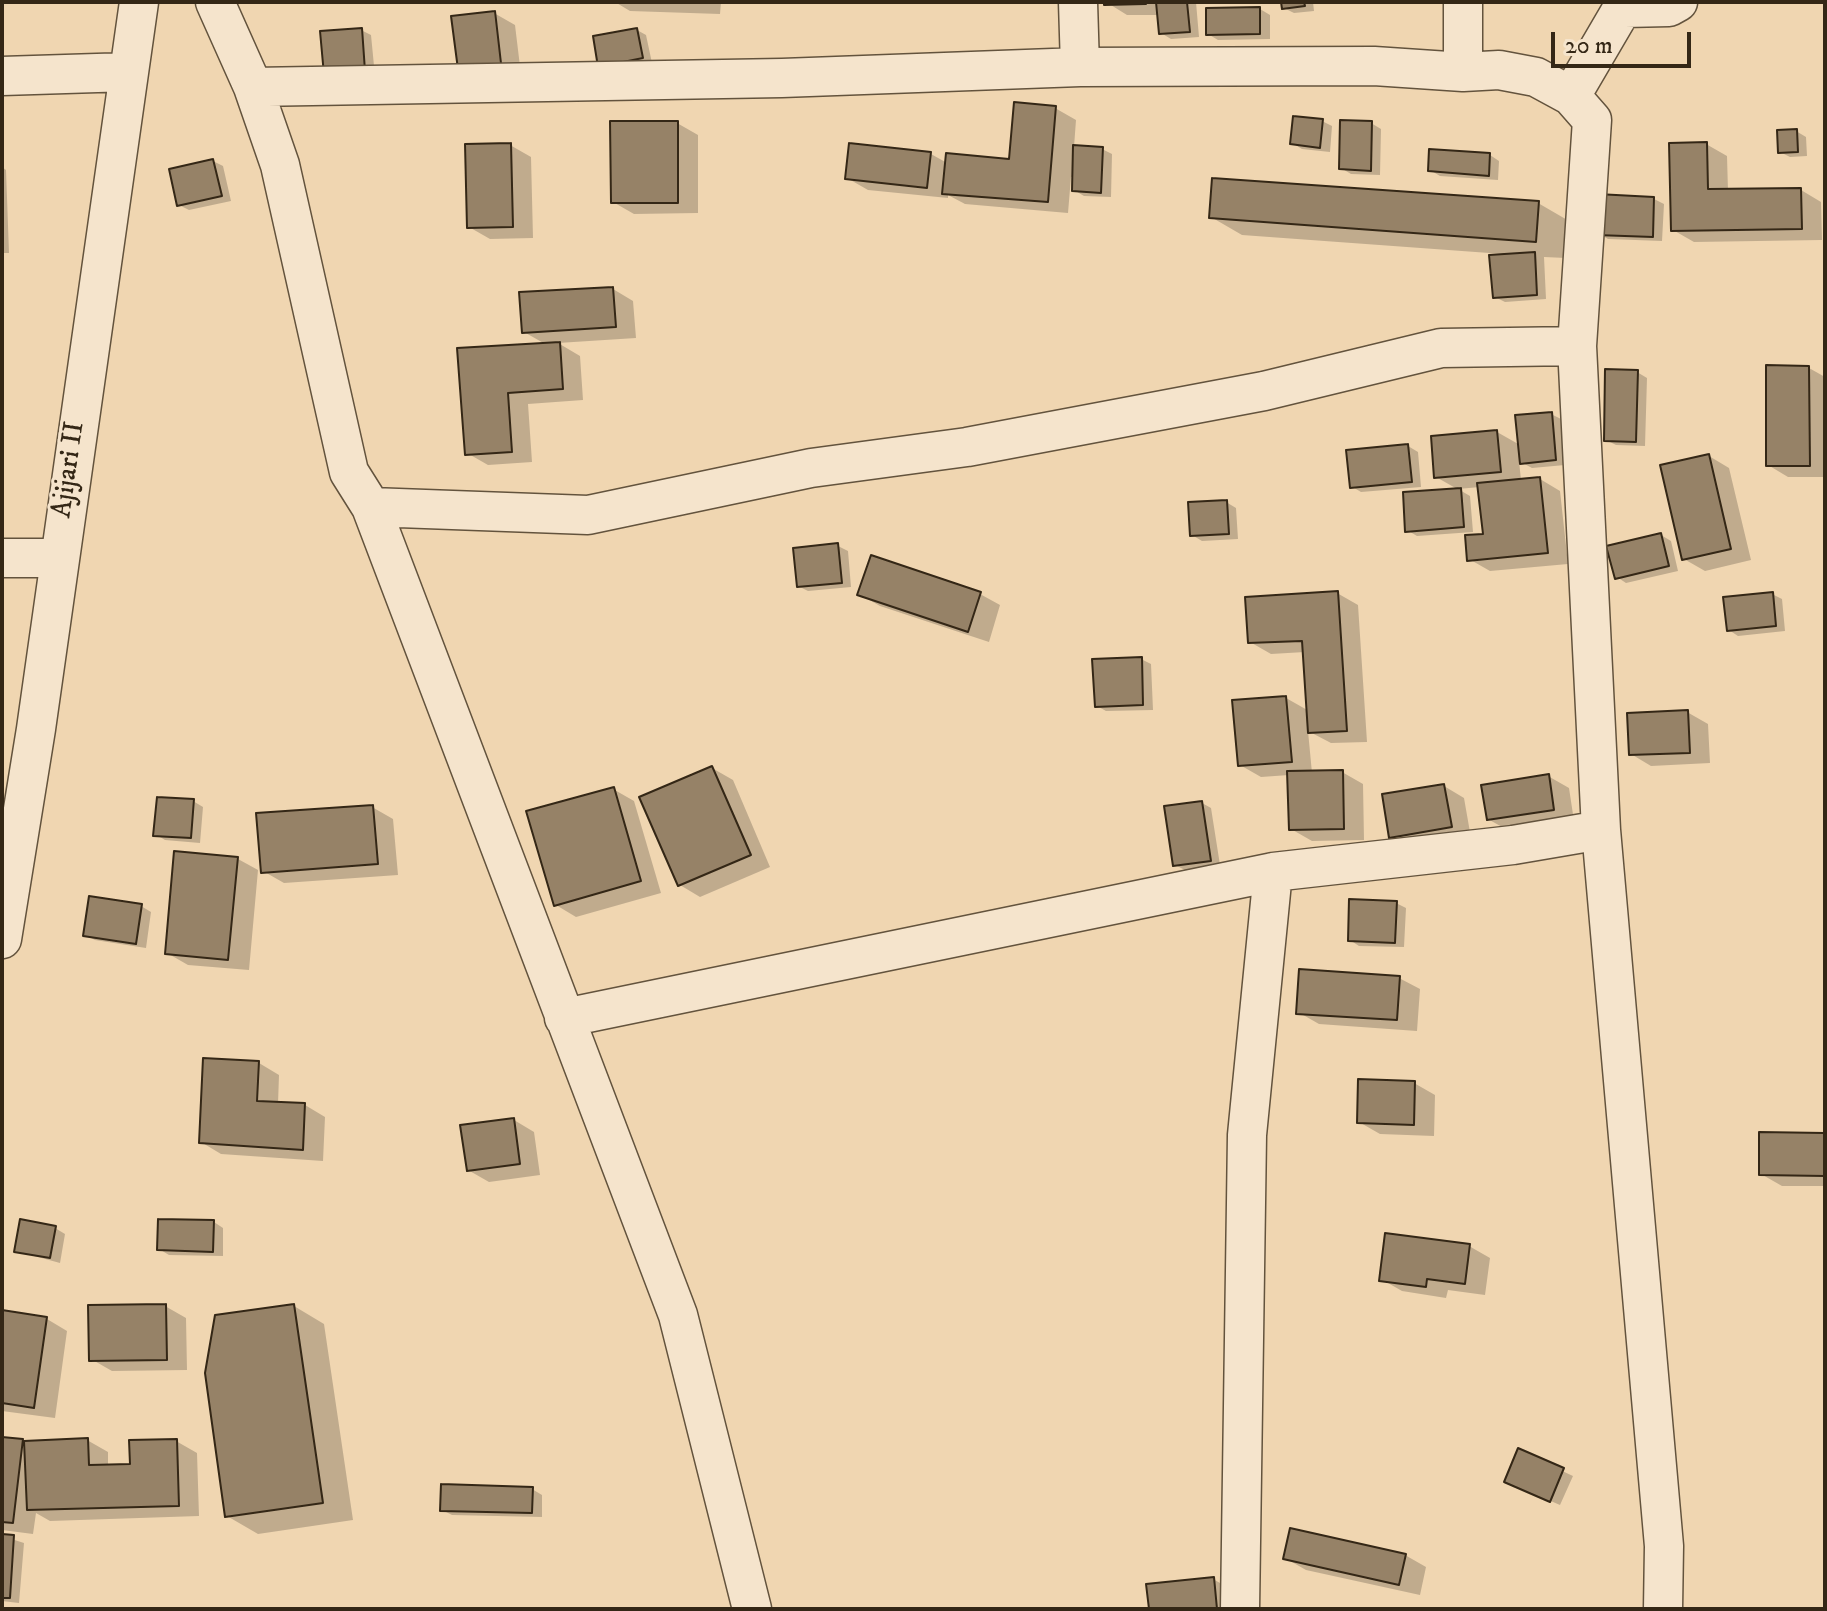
<!DOCTYPE html>
<html>
<head>
<meta charset="utf-8">
<style>
  body { margin:0 }
  #map { position:relative; width:1827px; height:1611px; overflow:hidden; background:#f0d6b1; font-family:"IM FELL DW Pica",serif }
  canvas { display:block }
  .frame { position:absolute; inset:0; border:4px solid #342716; pointer-events:none }
  .scale { position:absolute; left:1551px; top:32px; width:140px; height:36px; box-sizing:border-box; border:4px solid #342716; border-top:0; padding-left:10px; font-size:24px; line-height:28px; white-space:nowrap; color:#342716; -webkit-text-stroke:6px #f5e4cc; paint-order:stroke }
</style>
</head>
<body>
<div id="map">
<canvas width="1827" height="1611"></canvas>
<div class="frame"></div>
<div class="scale">20 m</div>
</div>
<script>
const ctx = document.querySelector('canvas').getContext('2d');
ctx.lineJoin = 'round';
function paint(path, color) {
  ctx.fillStyle = color;
  ctx.fill(path, 'evenodd');
}
function toPath(rows) {
  const path = new Path2D();
  for (const r of rows) {
    path.moveTo(r[0], r[1]);
    for (let i = 2; i < r.length; i += 2) path.lineTo(r[i], r[i + 1]);
  }
  return path;
}
function strokePath(path, color, width, dash) {
  ctx.strokeStyle = color;
  ctx.lineWidth = width;
  ctx.lineCap = dash ? 'butt' : 'round';
  ctx.setLineDash(dash || []);
  ctx.stroke(path);
}
function drawText(font, color, halo, rows, align = 'center') {
  ctx.font = font + ' "IM FELL DW Pica",serif';
  ctx.lineWidth = 6;
  ctx.setLineDash([]);
  ctx.textBaseline = 'middle';
  ctx.strokeStyle = halo;
  ctx.fillStyle = color;
  for (const [text, x, y, turn = 0] of rows) {
    ctx.save();
    ctx.translate(x, y);
    ctx.rotate((+turn || 0) * Math.PI / 180);
    ctx.textAlign = isNaN(turn) ? turn : align;
    if (halo) ctx.strokeText(text, 0, 0);
    ctx.fillText(text, 0, 0);
    ctx.restore();
  }
}
const shadow = toPath([
  [615,2,721,2,720,14,630,11],
  [1106,2,1196,2,1199,37,1171,39,1161,33,1159,15,1127,15],
  [1283,2,1313,2,1314,11,1294,13,1284,8],
  [1260,9,1270,15,1270,39,1218,40,1208,34],
  [494,13,515,25,522,83,460,76],
  [361,30,371,35,375,76,335,79],
  [637,30,646,35,652,63,600,65],
  [1055,108,1076,120,1074,147,1102,149,1112,154,1111,197,1084,196,1074,190,1074,177,1071,177,1068,213,965,204,948,195,948,198,868,190,847,178,931,154,947,163,1010,161],
  [1322,121,1332,126,1330,152,1302,149,1292,143],
  [677,123,698,135,698,213,634,214,613,202],
  [1371,123,1381,129,1380,175,1351,174,1341,168],
  [1796,131,1806,137,1807,156,1790,157,1780,152],
  [1706,144,1727,156,1728,191,1801,190,1821,202,1822,240,1694,242,1673,230],
  [510,145,531,157,533,238,490,239,469,227],
  [1490,155,1499,161,1498,180,1440,176,1430,170],
  [213,161,223,166,231,201,189,210,179,205],
  [2,167,6,170,9,253,2,253],
  [1654,199,1664,204,1662,241,1608,239,1598,233],
  [1538,203,1569,221,1566,258,1544,257,1546,299,1505,302,1495,297,1503,254,1242,235,1211,217],
  [613,289,633,301,636,338,558,343,580,356,583,400,528,404,532,462,488,465,467,453,459,350,547,345,524,332],
  [1809,368,1825,377,1825,477,1788,477,1768,465],
  [1637,372,1647,378,1645,446,1616,445,1606,440],
  [1551,414,1561,419,1565,465,1532,468,1519,461,1521,480,1540,479,1560,491,1568,564,1490,571,1469,559,1485,536,1480,487,1458,489,1470,496,1473,532,1417,536,1407,530,1459,490,1436,477,1497,432,1520,445],
  [1408,446,1418,452,1421,487,1361,492,1351,486],
  [1709,456,1729,468,1751,560,1705,571,1684,559],
  [1226,502,1236,508,1238,539,1202,541,1192,535],
  [1661,535,1671,541,1678,571,1626,583,1617,577],
  [838,546,848,551,851,587,808,591,798,586],
  [1337,593,1358,605,1367,742,1331,743,1308,731,1312,773,1342,772,1363,784,1364,840,1312,841,1291,829,1289,775,1261,777,1240,765,1286,698,1309,711,1305,652,1271,654,1250,642],
  [859,594,980,594,1000,605,989,642,880,606],
  [1772,594,1782,599,1785,631,1738,636,1729,630],
  [1141,659,1151,664,1153,710,1106,711,1097,706],
  [1687,712,1708,724,1710,763,1651,766,1631,754],
  [712,768,733,780,770,867,700,897,680,885],
  [1548,776,1569,788,1574,821,1509,831,1488,819],
  [1444,786,1464,798,1471,838,1412,849,1391,837],
  [613,789,634,801,661,893,576,917,556,905],
  [193,801,203,807,200,843,165,840,155,834],
  [1202,803,1211,808,1220,865,1185,870,1175,865],
  [372,807,393,819,398,875,284,883,263,871],
  [238,859,258,870,249,970,188,965,167,953],
  [1396,903,1406,908,1404,947,1359,946,1350,940],
  [141,906,151,912,146,948,95,940,85,935],
  [1399,978,1420,989,1417,1031,1319,1024,1298,1012],
  [259,1063,279,1075,278,1104,305,1105,325,1117,323,1161,221,1154,201,1142],
  [1414,1083,1435,1095,1434,1136,1380,1134,1359,1122],
  [514,1120,534,1132,540,1175,489,1182,468,1170],
  [1825,1135,1825,1186,1782,1186,1761,1174],
  [214,1222,223,1228,223,1256,169,1255,159,1249],
  [55,1228,65,1234,60,1263,16,1251],
  [1469,1246,1490,1258,1485,1295,1448,1290,1446,1298,1402,1291,1381,1279],
  [165,1306,186,1318,187,1370,112,1371,91,1359],
  [294,1306,324,1324,353,1520,258,1534,227,1516],
  [2,1312,47,1319,67,1331,55,1418,2,1411],
  [2,1439,25,1443,87,1440,108,1452,108,1466,132,1466,176,1441,197,1453,199,1516,50,1521,36,1513,33,1534,2,1530],
  [1519,1451,1573,1476,1560,1505,1516,1486],
  [532,1489,542,1495,542,1517,452,1515,442,1510],
  [2,1536,24,1543,19,1603,2,1601],
  [1405,1555,1426,1567,1420,1595,1306,1570,1285,1558],
  [1213,1579,1234,1591,1236,1609,1151,1609]
]);
const building = toPath([
  [1104,2,1146,2,1146,4,1104,5,1104,2],
  [1156,2,1187,2,1190,32,1159,34,1156,2],
  [1281,2,1304,2,1305,6,1282,9,1281,2],
  [1260,7,1260,34,1206,35,1206,8,1260,7],
  [495,11,502,72,459,77,451,16,495,11],
  [362,28,365,71,324,75,320,31,362,28],
  [637,28,643,58,598,67,593,36,637,28],
  [1014,102,1056,106,1048,202,942,194,946,153,1009,159,1014,102],
  [1293,116,1323,119,1320,148,1290,144,1293,116],
  [1340,120,1372,121,1371,171,1339,169,1340,120],
  [610,121,678,121,678,203,611,203,610,121],
  [1797,129,1798,152,1778,153,1777,130,1797,129],
  [1707,142,1708,189,1801,188,1802,229,1671,231,1669,143,1707,142],
  [511,143,513,227,467,228,465,144,511,143],
  [849,143,931,152,927,188,845,179,849,143],
  [1073,145,1103,147,1101,193,1072,191,1073,145],
  [1429,149,1490,153,1489,176,1428,171,1429,149],
  [213,159,222,196,177,206,169,169,213,159],
  [1212,178,1539,201,1536,242,1209,218,1212,178],
  [1597,194,1654,197,1653,237,1596,235,1597,194],
  [1535,252,1537,295,1493,298,1489,255,1535,252],
  [613,287,616,327,522,333,519,292,613,287],
  [560,342,563,389,508,393,512,452,465,455,457,348,560,342],
  [1766,365,1809,366,1810,466,1766,466,1766,365],
  [1605,369,1638,370,1636,442,1604,441,1605,369],
  [1552,412,1556,460,1520,464,1515,415,1552,412],
  [1497,430,1501,472,1434,478,1431,436,1497,430],
  [1408,444,1412,482,1350,488,1346,450,1408,444],
  [1709,454,1731,549,1682,560,1660,465,1709,454],
  [1540,477,1548,553,1467,561,1465,535,1483,534,1477,483,1540,477],
  [1461,488,1464,527,1405,532,1403,492,1461,488],
  [1227,500,1229,534,1190,536,1188,502,1227,500],
  [1661,533,1669,566,1615,579,1606,546,1661,533],
  [838,543,842,583,797,587,793,548,838,543],
  [871,555,981,592,968,632,857,595,871,555],
  [1338,591,1347,731,1308,733,1302,641,1248,643,1245,597,1338,591],
  [1773,592,1776,626,1727,631,1723,597,1773,592],
  [1142,657,1143,705,1095,707,1092,659,1142,657],
  [1286,696,1292,762,1238,766,1232,700,1286,696],
  [1688,710,1690,753,1629,755,1627,713,1688,710],
  [712,766,751,855,678,886,639,797,712,766],
  [1343,770,1344,829,1289,830,1287,771,1343,770],
  [1549,774,1554,810,1487,820,1481,785,1549,774],
  [1444,784,1452,827,1389,838,1382,794,1444,784],
  [614,787,641,881,554,906,526,811,614,787],
  [157,797,194,799,191,838,153,836,157,797],
  [1202,801,1211,861,1173,866,1164,806,1202,801],
  [373,805,378,864,261,873,256,813,373,805],
  [174,851,238,857,228,960,165,954,174,851],
  [89,896,142,904,136,944,83,936,89,896],
  [1349,899,1397,901,1395,943,1348,941,1349,899],
  [1299,969,1400,976,1397,1020,1296,1014,1299,969],
  [203,1058,259,1061,257,1101,305,1103,303,1150,199,1143,203,1058],
  [1358,1079,1415,1081,1414,1125,1357,1123,1358,1079],
  [514,1118,520,1164,467,1171,460,1125,514,1118],
  [1759,1132,1825,1133,1825,1176,1759,1175,1759,1132],
  [20,1219,56,1226,50,1258,14,1252,20,1219],
  [158,1219,214,1220,213,1252,157,1250,158,1219],
  [1385,1233,1470,1244,1465,1284,1427,1279,1426,1287,1379,1281,1385,1233],
  [166,1304,167,1360,89,1361,88,1305,166,1304],
  [294,1304,323,1503,225,1517,205,1373,215,1315,294,1304],
  [2,1310,47,1317,34,1408,2,1403,2,1310],
  [2,1437,23,1439,13,1523,2,1522,2,1437],
  [88,1438,89,1465,130,1464,129,1440,177,1439,179,1506,27,1510,24,1441,88,1438],
  [1518,1448,1564,1468,1550,1502,1504,1482,1518,1448],
  [441,1484,533,1487,532,1513,440,1511,441,1484],
  [1290,1528,1406,1554,1399,1585,1283,1559,1290,1528],
  [2,1534,14,1535,10,1598,2,1598,2,1534],
  [1214,1577,1217,1609,1149,1609,1146,1584,1214,1577]
]);
const minor = toPath([
  [215,2,253,87,280,165,349,472,371,507,678,1315,752,1609],
  [1078,2,1080,67],
  [1463,2,1463,72],
  [1625,8,1669,7,1678,2],
  [2,76,129,72],
  [253,87,782,78,1080,67,1374,66,1463,72,1499,70,1536,77,1571,96,1592,120,1577,346,1601,830,1513,845,1273,872,564,1018],
  [1571,96,1626,2],
  [371,507,588,515,811,468,967,447,1264,391,1441,348,1577,346],
  [2,558,58,558],
  [1601,830,1664,1546,1663,1609],
  [2,939,36,729,139,2],
  [1240,1609,1247,1135,1273,872]
]);
const streetNames = [
  ["Ajijari II",70,470,-82]
];
paint(shadow, '#0003');
paint(building, '#968267');
strokePath(building, '#342716', 2);
strokePath(minor, '#63533d', 41);
strokePath(minor, '#f5e4cc', 38);
drawText('28px', '#342716', '#f5e4cc', streetNames);
</script>
</body>
</html>
